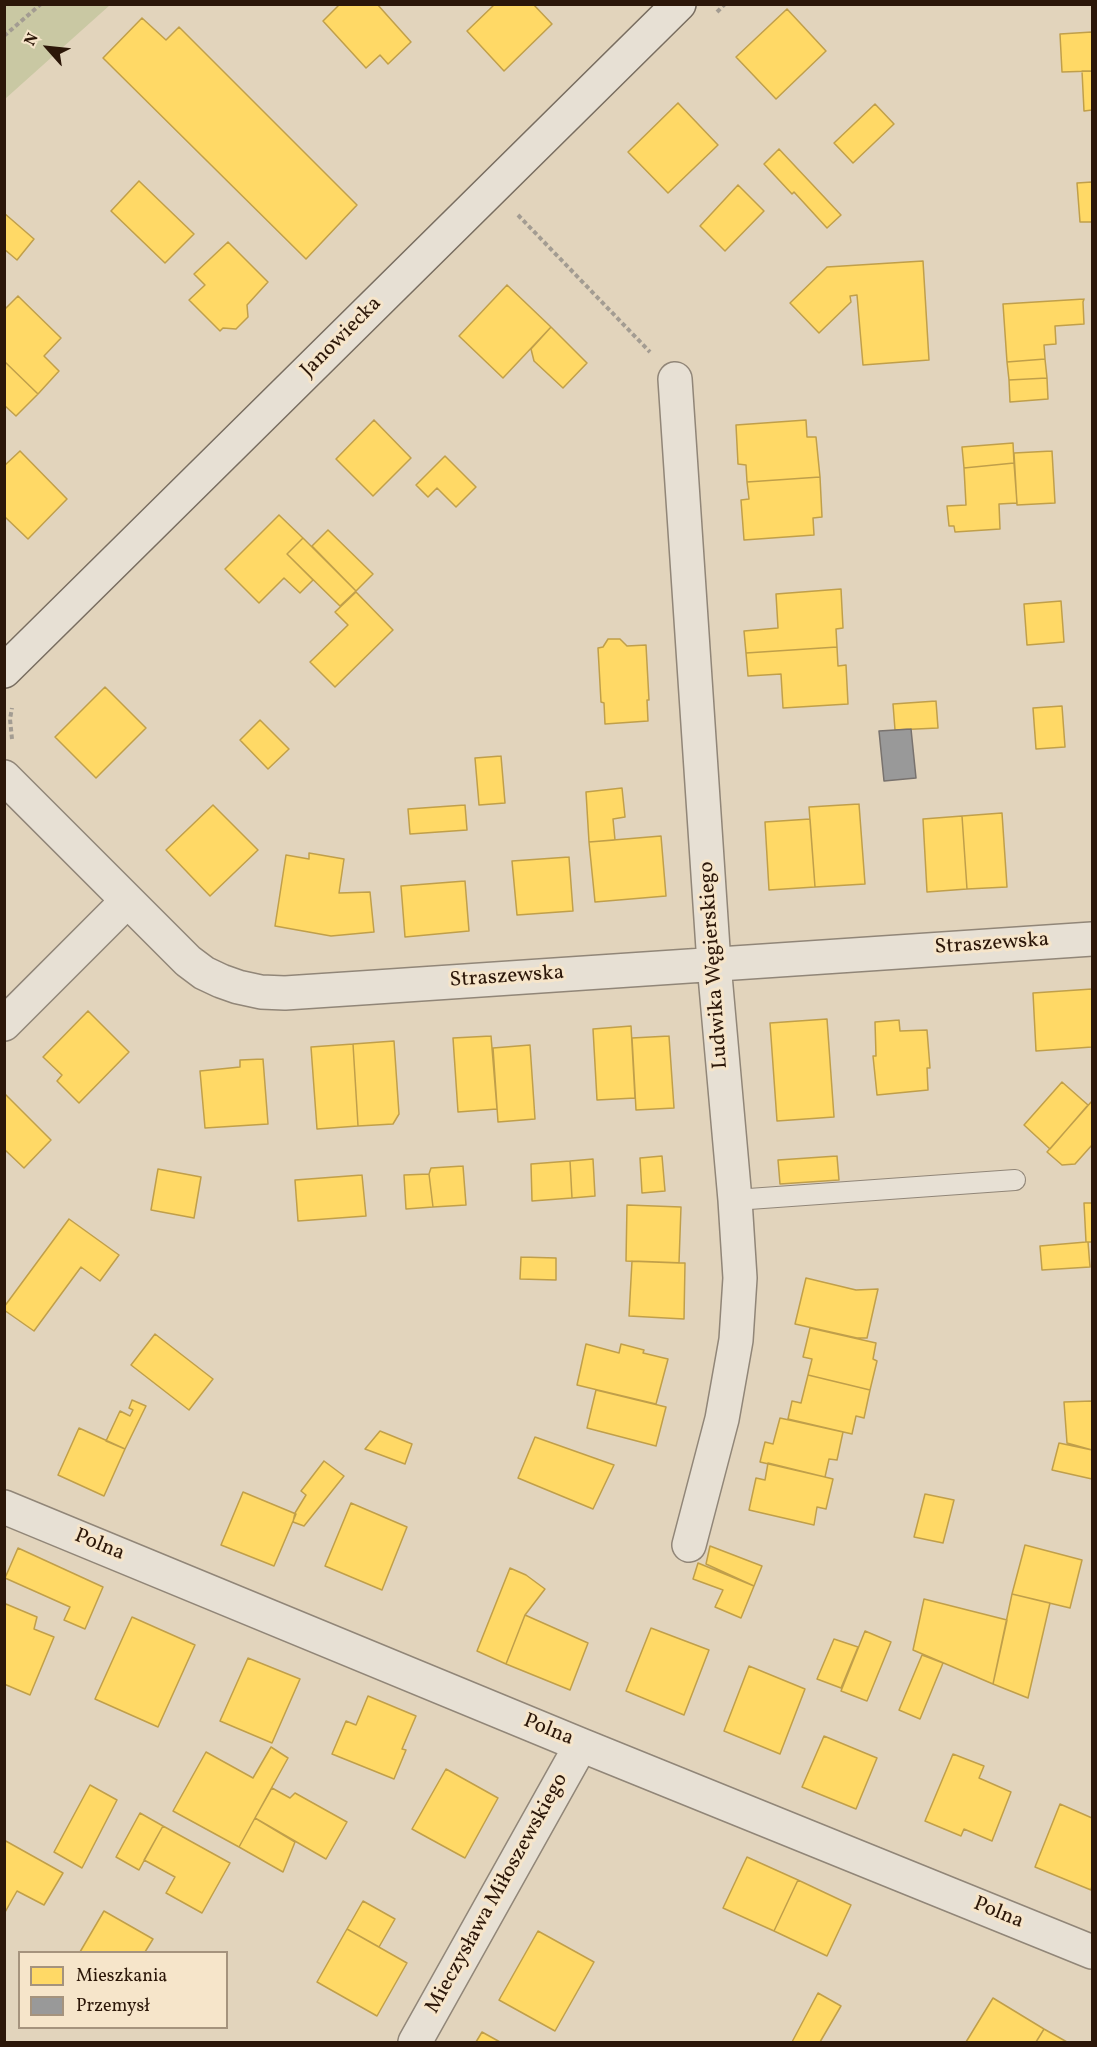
<!DOCTYPE html>
<html>
<head>
<meta charset="utf-8">
<style>
  body { margin:0 }
  #map { position:relative; width:1097px; height:2047px; overflow:hidden; background:#e2d4bc; font-family:Vollkorn,serif }
  canvas { display:block }
  .frame { position:absolute; inset:0; border:6px solid #2c1709; pointer-events:none }
  .legend { position:absolute; left:18px; top:1951px; width:210px; height:78px; box-sizing:border-box; background:#f6e5ca; border:2px solid #a5937d; margin:0; padding:8px 10px; list-style:none; font-size:18px; color:#2c1709 }
  .legend li { display:flex; align-items:center; gap:12px; height:30px }
  .legend b { width:30px; border:2px solid #a5937d }
  .north { position:absolute; left:18px; top:18px; width:60px; height:60px; -webkit-text-stroke:4px #f6e5ca; paint-order:stroke; rotate:297deg; font-size:16px; font-weight:700; line-height:24px; text-align:center; color:#2c1709 }
  .north::after { content:''; display:block; margin:auto; width:21px; height:27px; background:#2c1709; clip-path:polygon(50% 0,100% 100%,50% 72%,0 100%) }
</style>
</head>
<body>
<div id="map">
<canvas width="1097" height="2047"></canvas>
<div class="frame"></div>
<ul class="legend">
<li><b style="height:16px;background:#ffd966"></b>Mieszkania</li>
<li><b style="height:16px;background:#999"></b>Przemysł</li>
</ul>
<div class="north">N</div>
</div>
<script>
const ctx = document.querySelector('canvas').getContext('2d');
ctx.lineJoin = 'round';
function paint(path, color) {
  ctx.fillStyle = color;
  ctx.fill(path, 'evenodd');
}
function toPath(rows) {
  const path = new Path2D();
  for (const r of rows) {
    path.moveTo(r[0], r[1]);
    for (let i = 2; i < r.length; i += 2) path.lineTo(r[i], r[i + 1]);
  }
  return path;
}
function strokePath(path, color, width, dash) {
  ctx.strokeStyle = color;
  ctx.lineWidth = width;
  ctx.lineCap = dash ? 'butt' : 'round';
  ctx.setLineDash(dash || []);
  ctx.stroke(path);
}
function drawText(font, color, halo, rows, align = 'center') {
  ctx.font = font + ' Vollkorn,serif';
  ctx.lineWidth = 6;
  ctx.setLineDash([]);
  ctx.textBaseline = 'middle';
  ctx.strokeStyle = halo;
  ctx.fillStyle = color;
  for (const [text, x, y, turn = 0] of rows) {
    ctx.save();
    ctx.translate(x, y);
    ctx.rotate((+turn || 0) * Math.PI / 180);
    ctx.textAlign = isNaN(turn) ? turn : align;
    if (halo) ctx.strokeText(text, 0, 0);
    ctx.fillText(text, 0, 0);
    ctx.restore();
  }
}
const green = toPath([
  [5,4,110,4,110,5,5,99]
]);
const homes = toPath([
  [340,4,377,4,411,42,388,64,380,55,366,68,323,21,340,4],
  [495,4,533,4,552,24,504,71,467,31,495,4],
  [787,9,826,51,776,99,736,57,787,9],
  [142,18,166,40,179,27,357,205,306,259,103,58,142,18],
  [1092,32,1092,71,1062,72,1060,34,1092,32],
  [1082,71,1092,71,1092,110,1084,111,1082,71],
  [678,103,718,145,668,193,628,152,678,103],
  [875,104,894,124,853,163,834,143,875,104],
  [779,149,841,215,827,228,794,192,792,194,764,164,779,149],
  [139,181,194,234,165,263,111,211,139,181],
  [1092,182,1092,222,1080,222,1077,183,1092,182],
  [738,185,764,211,725,251,700,226,738,185],
  [4,213,34,239,17,260,4,249,4,213],
  [228,242,268,282,247,305,248,317,236,329,223,328,220,331,189,300,205,285,194,274,228,242],
  [923,261,929,360,863,365,857,295,850,296,851,302,819,333,790,303,827,267,923,261],
  [507,285,551,327,503,378,459,336,507,285],
  [18,296,61,338,44,356,59,371,38,394,4,361,4,310,18,296],
  [1084,299,1083,302,1084,324,1055,326,1056,344,1044,345,1045,359,1007,362,1003,304,1084,299],
  [551,327,587,363,563,388,534,361,531,349,551,327],
  [1045,359,1047,378,1009,380,1007,362,1045,359],
  [4,361,38,394,16,416,4,405,4,361],
  [1047,378,1048,399,1010,402,1009,380,1047,378],
  [374,420,411,458,373,496,336,459,374,420],
  [806,420,807,437,816,437,820,477,747,482,746,465,738,464,736,425,806,420],
  [1013,443,1014,463,964,468,962,447,1013,443],
  [20,451,67,499,28,539,4,516,4,466,20,451],
  [1052,451,1055,503,1017,505,1014,453,1052,451],
  [445,456,476,487,456,507,437,488,428,497,416,485,445,456],
  [1014,463,1017,503,999,504,1000,529,955,532,954,526,949,526,947,506,966,505,964,468,1014,463],
  [820,477,822,517,813,518,814,535,744,540,741,500,749,499,747,482,820,477],
  [279,515,303,538,287,554,313,580,300,593,284,578,259,603,225,569,279,515],
  [328,530,373,574,356,591,312,546,328,530],
  [303,538,356,591,340,606,287,554,303,538],
  [841,589,843,628,836,629,837,647,746,653,744,631,778,628,776,594,841,589],
  [356,592,393,630,335,687,310,662,348,625,335,612,356,592],
  [1061,601,1064,642,1027,645,1024,604,1061,601],
  [608,639,620,639,627,646,646,645,649,700,647,700,648,721,605,724,604,703,601,702,598,648,603,647,608,639],
  [837,647,838,666,846,665,848,704,783,708,781,674,748,676,746,653,837,647],
  [105,687,146,728,96,778,55,737,105,687],
  [936,701,938,728,895,730,893,704,936,701],
  [1062,706,1065,747,1036,749,1033,708,1062,706],
  [260,720,289,749,268,769,240,740,260,720],
  [501,756,505,803,479,805,475,758,501,756],
  [622,788,625,817,613,819,615,840,589,842,586,792,622,788],
  [859,804,865,884,815,887,809,807,859,804],
  [213,805,258,850,210,896,166,850,213,805],
  [465,805,467,830,410,834,408,809,465,805],
  [1002,813,1007,887,967,889,962,816,1002,813],
  [962,816,967,889,927,892,923,819,962,816],
  [810,819,815,887,769,890,765,822,810,819],
  [661,836,666,896,595,902,589,842,661,836],
  [309,853,344,859,339,893,370,892,374,932,331,936,275,926,286,855,309,859,309,853],
  [569,857,573,911,517,915,512,861,569,857],
  [465,881,469,931,405,937,401,886,465,881],
  [1092,989,1092,1047,1036,1051,1033,993,1092,989],
  [88,1011,129,1052,79,1103,57,1081,62,1075,43,1057,88,1011],
  [827,1019,834,1117,777,1121,770,1023,827,1019],
  [899,1020,900,1031,927,1030,930,1068,927,1068,928,1090,877,1095,873,1056,876,1056,875,1022,899,1020],
  [631,1026,635,1098,597,1100,593,1029,631,1026],
  [491,1036,497,1109,458,1112,453,1038,491,1036],
  [669,1036,674,1108,636,1110,632,1038,669,1036],
  [394,1041,399,1114,393,1124,358,1126,353,1044,394,1041],
  [353,1044,358,1126,317,1129,311,1047,353,1044],
  [530,1045,535,1119,498,1122,493,1048,530,1045],
  [263,1059,268,1124,205,1128,200,1071,240,1067,240,1060,263,1059],
  [1062,1082,1088,1105,1050,1149,1024,1125,1062,1082],
  [5,1094,51,1140,24,1168,4,1149,5,1094],
  [1092,1101,1092,1145,1075,1164,1062,1165,1047,1152,1092,1101],
  [662,1156,665,1191,642,1193,640,1158,662,1156],
  [837,1156,839,1180,780,1184,778,1160,837,1156],
  [593,1159,595,1196,572,1198,570,1161,593,1159],
  [570,1161,572,1198,532,1201,531,1164,570,1161],
  [463,1166,466,1205,433,1207,429,1174,431,1168,463,1166],
  [158,1169,201,1177,194,1218,151,1210,158,1169],
  [429,1174,433,1207,406,1209,404,1175,429,1174],
  [362,1175,366,1216,298,1221,295,1180,362,1175],
  [1084,1203,1092,1203,1092,1242,1086,1242,1084,1203],
  [627,1205,681,1207,679,1263,626,1261,627,1205],
  [69,1219,119,1255,100,1281,81,1267,34,1331,4,1310,4,1307,69,1219],
  [1086,1242,1088,1242,1090,1267,1042,1270,1040,1246,1086,1242],
  [521,1257,556,1258,556,1280,520,1279,521,1257],
  [632,1261,685,1263,684,1319,629,1316,632,1261],
  [806,1278,856,1290,878,1289,867,1338,857,1338,795,1324,806,1278],
  [810,1328,876,1343,873,1359,877,1361,870,1390,808,1375,812,1359,803,1357,810,1328],
  [155,1334,213,1379,189,1410,131,1365,155,1334],
  [586,1344,619,1353,621,1344,644,1350,643,1353,668,1359,656,1404,577,1385,586,1344],
  [808,1375,870,1390,864,1418,856,1416,852,1434,788,1419,792,1401,801,1403,808,1375],
  [596,1390,666,1407,656,1446,587,1428,596,1390],
  [132,1400,146,1406,125,1449,106,1441,120,1411,130,1416,133,1410,129,1408,132,1400],
  [1092,1401,1092,1450,1067,1443,1064,1402,1092,1401],
  [780,1418,843,1432,837,1460,829,1459,825,1477,760,1462,765,1442,773,1444,780,1418],
  [79,1428,125,1449,104,1496,58,1475,79,1428],
  [380,1431,412,1444,405,1464,365,1449,380,1431],
  [535,1437,614,1465,593,1509,518,1478,535,1437],
  [1059,1443,1092,1450,1092,1479,1052,1470,1059,1443],
  [324,1461,344,1476,304,1526,293,1522,295,1513,306,1495,301,1491,324,1461],
  [768,1463,833,1479,826,1509,817,1507,814,1525,749,1510,756,1478,765,1480,768,1463],
  [243,1492,296,1514,274,1566,221,1545,243,1492],
  [925,1494,954,1500,943,1543,914,1537,925,1494],
  [351,1503,407,1527,382,1590,325,1566,351,1503],
  [1025,1545,1082,1560,1070,1608,1012,1594,1025,1545],
  [710,1546,762,1566,754,1586,706,1564,710,1546],
  [18,1548,103,1587,85,1629,64,1620,70,1607,5,1578,18,1548],
  [698,1563,754,1586,741,1618,715,1607,723,1590,693,1579,698,1563],
  [510,1568,526,1575,545,1589,525,1615,506,1664,477,1651,510,1568],
  [1012,1594,1050,1603,1028,1698,993,1684,1012,1594],
  [924,1599,1007,1620,993,1684,913,1650,924,1599],
  [6,1604,37,1617,34,1629,54,1637,30,1695,4,1684,4,1608,6,1604],
  [525,1615,588,1643,570,1690,506,1664,525,1615],
  [132,1617,195,1645,158,1727,95,1699,132,1617],
  [651,1628,709,1650,684,1715,626,1691,651,1628],
  [865,1631,891,1642,867,1701,841,1691,865,1631],
  [834,1639,858,1647,841,1688,817,1679,834,1639],
  [922,1655,943,1663,920,1719,899,1710,922,1655],
  [248,1658,300,1679,272,1743,220,1721,248,1658],
  [749,1666,805,1689,780,1754,724,1731,749,1666],
  [368,1696,416,1716,402,1749,406,1750,394,1779,332,1754,346,1721,356,1725,368,1696],
  [824,1736,877,1758,856,1809,802,1787,824,1736],
  [271,1747,288,1758,239,1847,173,1811,206,1752,253,1778,271,1747],
  [953,1754,984,1766,979,1778,1011,1792,992,1841,964,1829,961,1836,925,1821,953,1754],
  [446,1769,498,1798,465,1858,412,1829,446,1769],
  [90,1785,117,1800,82,1868,54,1852,90,1785],
  [272,1788,290,1798,295,1793,347,1822,326,1859,255,1818,272,1788],
  [1060,1804,1092,1818,1092,1886,1091,1890,1035,1867,1060,1804],
  [140,1813,163,1826,139,1870,116,1857,140,1813],
  [255,1818,295,1842,283,1872,239,1847,255,1818],
  [163,1826,230,1863,202,1913,166,1893,175,1877,144,1860,163,1826],
  [4,1840,63,1873,44,1905,17,1891,4,1914,4,1840],
  [747,1857,798,1880,774,1931,723,1908,747,1857],
  [798,1880,851,1905,827,1956,774,1931,798,1880],
  [363,1901,395,1919,379,1947,347,1929,363,1901],
  [104,1911,153,1939,145,1952,80,1952,104,1911],
  [347,1929,407,1963,377,2016,317,1982,347,1929],
  [538,1931,594,1962,555,2031,499,2000,538,1931],
  [818,1993,841,2006,820,2042,792,2042,818,1993],
  [993,1998,1044,2029,1036,2042,966,2042,993,1998],
  [1044,2029,1067,2042,1036,2042,1044,2029],
  [482,2032,500,2042,476,2042,482,2032]
]);
const industry = toPath([
  [911,729,916,778,884,781,879,731,911,729]
]);
const path = toPath([
  [717,12,725,4],
  [4,36,41,4],
  [518,215,650,352],
  [12,739,10,719,12,708]
]);
const lane = toPath([
  [735,1200,1015,1180]
]);
const street = toPath([
  [675,379,714,964,735,1200,740,1278,736,1340,722,1419,689,1545],
  [4,777,188,961,204,973,221,981,238,987,261,992,285,993,361,988,1092,939],
  [4,1024,127,901],
  [4,1507,581,1745,1092,1952],
  [415,2042,581,1745]
]);
const secondary = toPath([
  [4,671,679,4]
]);
const streetNames = [
  ["Janowiecka",342,338,-45],
  ["Straszewska",992,945,-4],
  ["Ludwika Węgierskiego",715,965,-94],
  ["Straszewska",507,978,-4],
  ["Polna",99,1546,22],
  ["Polna",548,1731,22],
  ["Mieczysława Miłoszewskiego",498,1894,-61],
  ["Polna",998,1914,22]
];
paint(green, '#c9c8a3');
paint(homes, '#ffd966');
strokePath(homes, '#c09f4a', 1.5);
paint(industry, '#999');
strokePath(industry, '#78726e', 1.5);
strokePath(lane, '#918678', 22);
strokePath(street, '#918678', 36);
strokePath(secondary, '#786d60', 36);
strokePath(path, '#a39c92', 4, [4.5, 3]);
strokePath(lane, '#e7e0d4', 20);
strokePath(street, '#e7e0d4', 33);
strokePath(secondary, '#e7e0d4', 33);
drawText('21px', '#2c1709', '#f6e5ca', streetNames);
</script>
</body>
</html>
